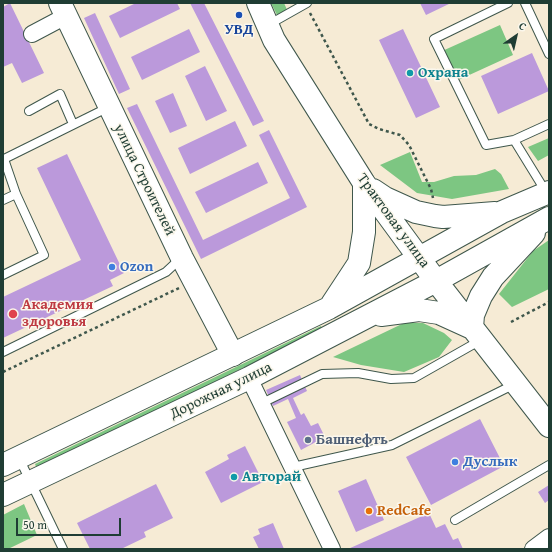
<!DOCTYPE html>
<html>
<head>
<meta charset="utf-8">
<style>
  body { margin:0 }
  #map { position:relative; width:552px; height:552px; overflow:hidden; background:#f6ebd5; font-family:"Gentium Book Plus",serif }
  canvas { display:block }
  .frame { position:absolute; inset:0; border:4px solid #1f3d34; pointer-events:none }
  .north { position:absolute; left:496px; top:16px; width:40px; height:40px; -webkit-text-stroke:3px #fbf7ec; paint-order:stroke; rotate:34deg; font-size:11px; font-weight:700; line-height:16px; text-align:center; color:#1f3d34 }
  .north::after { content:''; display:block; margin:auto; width:14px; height:18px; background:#1f3d34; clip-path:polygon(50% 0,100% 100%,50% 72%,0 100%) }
  .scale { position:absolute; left:16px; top:518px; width:105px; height:18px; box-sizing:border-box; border:2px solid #1f3d34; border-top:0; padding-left:5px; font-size:12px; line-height:14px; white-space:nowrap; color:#1f3d34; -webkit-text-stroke:3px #fbf7ec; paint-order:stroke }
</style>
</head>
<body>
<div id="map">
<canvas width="552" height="552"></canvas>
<div class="frame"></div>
<div class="north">С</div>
<div class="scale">50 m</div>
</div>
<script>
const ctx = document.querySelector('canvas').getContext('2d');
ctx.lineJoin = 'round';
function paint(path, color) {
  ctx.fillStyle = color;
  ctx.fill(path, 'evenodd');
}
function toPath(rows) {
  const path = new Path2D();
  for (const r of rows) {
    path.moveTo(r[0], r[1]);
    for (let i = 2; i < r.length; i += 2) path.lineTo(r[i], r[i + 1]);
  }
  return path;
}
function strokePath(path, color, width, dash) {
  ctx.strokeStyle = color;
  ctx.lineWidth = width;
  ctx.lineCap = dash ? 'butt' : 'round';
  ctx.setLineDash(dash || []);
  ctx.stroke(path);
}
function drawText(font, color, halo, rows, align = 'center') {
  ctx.font = font + ' "Gentium Book Plus",serif';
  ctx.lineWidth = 3;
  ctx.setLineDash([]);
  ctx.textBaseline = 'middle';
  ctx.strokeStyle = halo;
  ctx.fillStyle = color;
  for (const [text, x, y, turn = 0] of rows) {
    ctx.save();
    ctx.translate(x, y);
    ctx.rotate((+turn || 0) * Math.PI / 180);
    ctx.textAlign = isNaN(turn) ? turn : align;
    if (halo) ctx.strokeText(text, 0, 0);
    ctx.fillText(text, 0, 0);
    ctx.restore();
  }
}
const green = toPath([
  [271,3,284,3,288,12,278,17],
  [500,25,513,55,454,82,440,52],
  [549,138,549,155,538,161,528,147],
  [410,152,422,182,434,182,454,176,476,175,495,169,501,174,509,189,452,199,417,193,380,165],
  [549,240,549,289,512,307,499,294,533,251],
  [404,323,423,323,444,333,452,340,439,357,404,372,361,365,333,357],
  [321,326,322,329,37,469,35,464],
  [24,504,37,535,8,549,3,549,3,515]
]);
const building = toPath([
  [10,3,44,73,22,83,12,63,3,67,3,7],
  [136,3,177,3,180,9,120,38,109,16],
  [190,3,204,3,264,121,253,126],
  [420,3,451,3,426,15],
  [95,13,130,89,119,94,84,18],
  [189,29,200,52,142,80,131,57],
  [403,29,440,107,416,118,379,40],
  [532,53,549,91,498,114,481,76],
  [205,66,227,111,206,121,185,76],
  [173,93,187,126,170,133,155,101],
  [137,104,203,240,290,198,259,135,269,130,307,207,201,259,127,108],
  [235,121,247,146,190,174,178,148],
  [67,154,124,273,110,280,113,286,3,338,3,297,81,260,37,168],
  [258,162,268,183,206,213,195,192],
  [300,375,307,391,293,398,301,415,304,413,311,426,318,423,325,437,301,450,287,422,296,418,288,399,273,406,266,390],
  [480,419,504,466,431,505,406,457],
  [245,446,263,482,221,503,205,472,229,459,227,455],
  [366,479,384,520,356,532,338,491],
  [156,484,173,518,144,532,146,537,121,549,115,548,90,549,77,523],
  [549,485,549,500,545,503,538,492],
  [429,513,436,528,445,524,453,540,458,538,463,549,348,549],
  [273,523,284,549,259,549,253,537,260,534,258,529]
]);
const path = toPath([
  [310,13,369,124,379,129,400,135,409,145,431,189,433,198],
  [511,322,549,302],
  [3,372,179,288]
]);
const lane = toPath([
  [508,3,434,39,486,145,514,140,546,192],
  [525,3,549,54],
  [268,25,307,3],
  [29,111,60,94,73,124],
  [514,140,549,124],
  [3,200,16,194],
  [3,275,44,255,16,194,4,159,109,107],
  [3,352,166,272,181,258],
  [262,403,322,374,358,373,391,379,414,378,481,340],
  [19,458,63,549],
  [293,467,392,445,515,384],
  [455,520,549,465]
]);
const street = toPath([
  [32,34,66,16],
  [249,378,332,549],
  [533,549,549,537]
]);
const secondary = toPath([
  [60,3,182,258,233,355]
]);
const primary = toPath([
  [258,3,274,40,364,183,436,281,549,426],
  [373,190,385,198,416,212,435,216,443,217,495,213],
  [332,304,359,263,364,232,364,183],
  [381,315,419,310,439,313,472,328,473,315,481,296,493,277,534,233],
  [3,465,329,308,502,212,549,192],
  [3,495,249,378,436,281,549,218]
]);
const markers = [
  [239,15,4,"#1a4fb4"],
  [410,73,4,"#0f9aa8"],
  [112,267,4,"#3f7fe0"],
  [13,314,5,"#e0444e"],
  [308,440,4,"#5c6f8a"],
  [455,462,4,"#3f7fe0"],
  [234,477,4,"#0f9aa8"],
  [369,511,4,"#e8710a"]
];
const transitNames = [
  ["УВД",239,30]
];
const cultureNames = [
  ["Охрана",418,73],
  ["Авторай",242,477]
];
const streetNames = [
  ["улица Строителей",144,180,64],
  ["Трактовая улица",393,221,54],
  ["Дорожная улица",221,391,-26]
];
const shopNames = [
  ["Ozon",120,267],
  ["Дуслык",463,462]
];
const healthNames = [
  ["Академия",22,305],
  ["здоровья",22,322]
];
const serviceNames = [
  ["Башнефть",316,440]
];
const foodNames = [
  ["RedCafe",377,511]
];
paint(green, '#7dc682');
paint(building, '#bb99db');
strokePath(lane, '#3f574c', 10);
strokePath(street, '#3f574c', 18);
strokePath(secondary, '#3f574c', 24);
strokePath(primary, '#3f574c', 24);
strokePath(path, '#3f574c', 2.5, [3, 3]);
strokePath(lane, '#fff', 8);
strokePath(street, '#fff', 16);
strokePath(secondary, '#fff', 22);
strokePath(primary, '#fff', 22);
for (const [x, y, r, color] of markers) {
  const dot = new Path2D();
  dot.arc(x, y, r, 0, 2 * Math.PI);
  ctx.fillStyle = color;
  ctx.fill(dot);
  strokePath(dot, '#fbf7ec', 1.5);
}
drawText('bold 15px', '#164399', '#fbf7ec', transitNames);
drawText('bold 15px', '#0d838f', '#fbf7ec', cultureNames, 'left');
drawText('15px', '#1f3d34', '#fbf7ec', streetNames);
drawText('bold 15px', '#366cbe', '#fbf7ec', shopNames, 'left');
drawText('bold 15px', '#be3a42', '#fbf7ec', healthNames, 'left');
drawText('bold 15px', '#4e5e75', '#fbf7ec', serviceNames, 'left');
drawText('bold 15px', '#c56008', '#fbf7ec', foodNames, 'left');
</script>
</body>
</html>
